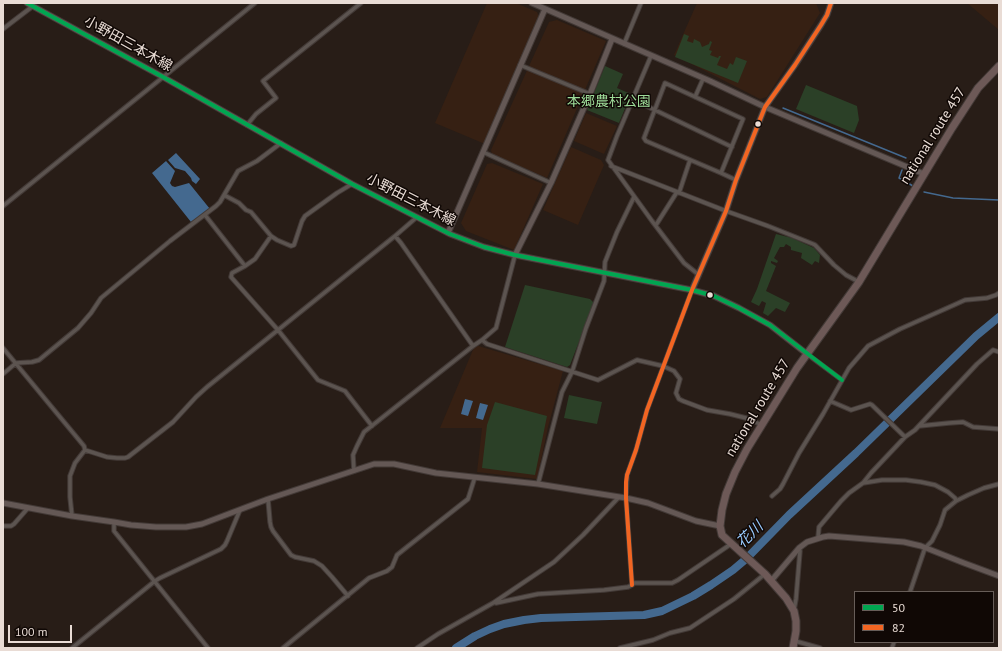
<!DOCTYPE html>
<html>
<head>
<meta charset="utf-8">
<style>
  body { margin:0 }
  #map { position:relative; width:1002px; height:651px; overflow:hidden; background:#281d17; font-family:"PT Sans",sans-serif }
  canvas { display:block }
  .frame { position:absolute; inset:0; border:4px solid #e9dcd5; pointer-events:none }
  .legend { position:absolute; left:854px; top:591px; width:140px; height:52px; box-sizing:border-box; background:#100805; border:1px solid #675d58; margin:0; padding:5px 7px; list-style:none; font-size:12px; color:#e9dcd5 }
  .legend li { display:flex; align-items:center; gap:8px; height:20px }
  .legend b { width:20px; border:1px solid #675d58 }
  .scale { position:absolute; left:8px; top:625px; width:64px; height:18px; box-sizing:border-box; border:2px solid #e9dcd5; border-top:0; padding-left:5px; font-size:12px; line-height:14px; white-space:nowrap; color:#e9dcd5; -webkit-text-stroke:3px #100805; paint-order:stroke }
</style>
</head>
<body>
<div id="map">
<canvas width="1002" height="651"></canvas>
<div class="frame"></div>
<ul class="legend">
<li><b style="height:5px;background:#00a651"></b>50</li>
<li><b style="height:5px;background:#f26522"></b>82</li>
</ul>
<div class="scale">100 m</div>
</div>
<script>
const ctx = document.querySelector('canvas').getContext('2d');
ctx.lineJoin = 'round';
function paint(path, color) {
  ctx.fillStyle = color;
  ctx.fill(path, 'evenodd');
}
function toPath(rows) {
  const path = new Path2D();
  for (const r of rows) {
    path.moveTo(r[0], r[1]);
    for (let i = 2; i < r.length; i += 2) path.lineTo(r[i], r[i + 1]);
  }
  return path;
}
function strokePath(path, color, width, dash) {
  ctx.strokeStyle = color;
  ctx.lineWidth = width;
  ctx.lineCap = dash ? 'butt' : 'round';
  ctx.setLineDash(dash || []);
  ctx.stroke(path);
}
function drawText(font, color, halo, rows, align = 'center') {
  ctx.font = font + ' "PT Sans","Noto Sans JP",sans-serif';
  ctx.lineWidth = 3;
  ctx.setLineDash([]);
  ctx.textBaseline = 'middle';
  ctx.strokeStyle = halo;
  ctx.fillStyle = color;
  for (const [text, x, y, turn = 0] of rows) {
    ctx.save();
    ctx.translate(x, y);
    ctx.rotate((+turn || 0) * Math.PI / 180);
    ctx.textAlign = isNaN(turn) ? turn : align;
    if (halo) ctx.strokeText(text, 0, 0);
    ctx.fillText(text, 0, 0);
    ctx.restore();
  }
}
const built = toPath([
  [487,3,516,3,537,12,539,17,485,144,435,123],
  [697,3,816,3,820,13,767,97,760,99,674,55],
  [967,3,999,3,999,30],
  [557,20,606,41,547,178,492,154,491,150,549,22],
  [586,113,617,126,604,154,574,141],
  [571,147,601,160,604,165,578,225,543,210],
  [492,163,543,184,514,250,466,231,461,223,487,164],
  [475,345,563,371,548,427,537,479,477,472,482,428,440,428]
]);
const green = toPath([
  [684,34,689,36,687,41,693,43,694,39,700,42,702,47,709,44,710,41,712,42,709,50,712,51,710,55,718,58,719,56,721,56,717,65,727,69,730,63,733,65,736,57,747,61,738,83,675,57],
  [605,66,623,74,617,88,631,94,619,123,587,110],
  [806,85,857,106,859,120,854,133,796,109],
  [776,234,792,238,814,248,820,255,819,263,815,261,812,265,801,258,802,253,791,250,791,247,786,244,784,247,780,247,774,258,778,261,777,263,771,261,771,263,776,266,766,291,790,303,785,312,776,308,768,316,763,313,766,303,762,301,759,306,751,302,757,289],
  [525,285,590,299,594,303,570,365,567,367,505,347],
  [569,395,602,402,597,424,564,418],
  [495,402,547,416,535,475,482,468,487,425]
]);
const water = toPath([
  [176,153,200,179,196,184,192,181,191,178,185,171,175,168,168,160],
  [166,161,175,171,170,183,172,186,175,187,189,183,210,209,191,222,152,173],
  [465,399,473,401,468,416,461,414],
  [480,403,488,405,483,420,476,418]
]);
const stream = toPath([
  [783,108,906,158],
  [902,170,899,178,913,186],
  [924,192,953,198,999,200]
]);
const river = toPath([
  [456,648,475,636,490,629,504,624,524,620,541,618,644,615,662,611,693,596,711,585,733,570,746,559,789,515,856,453,976,336,999,317]
]);
const street = toPath([
  [3,29,33,6],
  [624,44,641,3],
  [651,56,617,136,608,160,652,221,684,263,699,275],
  [520,65,590,94],
  [695,97,703,79],
  [632,99,732,147],
  [247,125,256,114,276,98,263,81,361,3],
  [483,152,551,183],
  [611,166,726,211,768,226,813,244,815,245,834,265,846,275,859,282],
  [721,173,743,119,665,83,644,138,646,141,721,173,736,180],
  [679,193,690,160],
  [224,195,239,203,246,210,251,212,271,236,277,240,291,246,294,245,302,221,305,216,337,193,352,184],
  [3,206,255,3],
  [205,215,245,266],
  [656,225,677,192],
  [271,236,255,259,245,266,232,273,231,277,278,330,318,380,345,391,372,426],
  [395,236,401,243,473,346],
  [482,340,487,344,598,380,637,360,663,366,674,371,680,379,676,393,679,399,683,401,707,410,730,414,746,418,762,425],
  [3,348,55,411,84,446,85,450,107,457,117,458,125,458,128,457,173,422,196,397,207,387,395,236,417,217],
  [807,354,842,380],
  [3,374,16,363,32,362,39,360,78,328,91,313,101,298,170,241,216,206,220,202,238,171,257,161,281,143],
  [830,401,851,410,870,404,872,405,905,437],
  [919,426,949,423,963,422,973,427,999,429],
  [354,471,353,455,357,446,364,432,473,346,482,340,496,328,515,255],
  [863,483,882,480,906,480,921,482,935,485,948,492,955,498,956,501],
  [538,484,562,392,572,372,586,328,604,281,605,262,617,232,634,197],
  [772,496,780,489,783,484,799,453,823,414,849,368,868,346,900,329,954,305,965,300,987,298,996,295,999,293],
  [268,499,270,522,271,527,273,531,291,555,295,557,314,561,322,566,332,577,348,596],
  [72,516,70,497,70,476,75,463,85,450],
  [114,522,114,531,208,648],
  [3,526,11,526,14,524,28,508],
  [818,538,819,527,841,501,849,493,863,483,871,473,905,437,915,430,977,364,993,350,999,352],
  [632,585,626,498,627,475,636,450,647,410,692,290],
  [910,592,925,548,932,541,940,525,945,510,956,501,968,495,984,488,999,484],
  [496,603,538,594,604,590,628,587,632,585,634,583,672,583,678,580,731,544],
  [794,610,796,599,800,551,799,548],
  [795,641,820,648],
  [72,648,155,581,160,578,221,549,225,545,227,541,240,510],
  [283,648,369,578,387,571,392,567,397,555,407,547,468,499,475,477],
  [417,648,438,634,493,603,554,562,583,535,619,497],
  [620,648,653,640,670,633,690,628,734,599,765,574],
  [892,648,894,642]
]);
const secondary = toPath([
  [27,3,163,77,352,184,450,234,484,247,515,255,692,290,714,296,739,308,770,325,807,354],
  [532,3,710,81,765,107,924,174],
  [448,233,545,9],
  [515,255,551,183,590,94,612,39],
  [692,290,726,211,736,180,765,107,795,65,821,25,827,15,831,3],
  [3,503,72,516,114,522,131,525,156,527,186,527,202,524,268,499,374,464,394,464,436,473,538,484,626,498,648,503,696,521,720,526],
  [771,581,799,548,807,542,823,537,829,536,904,542,921,546,964,563,999,576]
]);
const highway = toPath([
  [793,648,796,631,796,621,794,611,786,598,765,574,722,535,720,526,722,510,726,494,735,472,747,449,797,368,859,282,952,128,978,88,999,66]
]);
const bus1 = toPath([
  [27,3,163,77,352,184,450,234,484,247,515,255,692,290,714,296,739,308,770,325,842,380]
]);
const bus2 = toPath([
  [632,585,626,498,626,482,627,475,636,450,647,410,692,290,726,211,736,180,765,107,795,65,821,25,827,15,831,3]
]);
const markers = [
  [758,124,3.5,"#e9dcd5"],
  [710,295,3.5,"#e9dcd5"]
];
const streetNames = [
  ["小野田三本木線",128,44,29],
  ["national route 457",933,136,-58],
  ["小野田三本木線",411,200,27],
  ["national route 457",758,408,-59]
];
const parkNames = [
  ["本郷農村公園",609,102]
];
const waterNames = [
  ["花川",750,535,-44]
];
paint(built, '#362013');
paint(green, '#2b4027');
paint(water, '#44698f');
strokePath(stream, '#44698f', 1.5);
strokePath(river, '#44698f', 8);
strokePath(street, '#433a37', 5.5);
strokePath(secondary, '#433a37', 7);
strokePath(highway, '#433a37', 9);
strokePath(street, '#5c5450', 3.5);
strokePath(secondary, '#645855', 5);
strokePath(highway, '#6d5957', 7);
strokePath(bus1, '#00a651', 4);
strokePath(bus2, '#f26522', 4);
for (const [x, y, r, color] of markers) {
  const dot = new Path2D();
  dot.arc(x, y, r, 0, 2 * Math.PI);
  ctx.fillStyle = color;
  ctx.fill(dot);
  strokePath(dot, '#100805', 1.5);
}
drawText('14px', '#e9dcd5', '#100805', streetNames);
drawText('14px', '#9ddb98', '#100805', parkNames);
drawText('italic 15px', '#99cafe', '#100805', waterNames);
</script>
</body>
</html>
